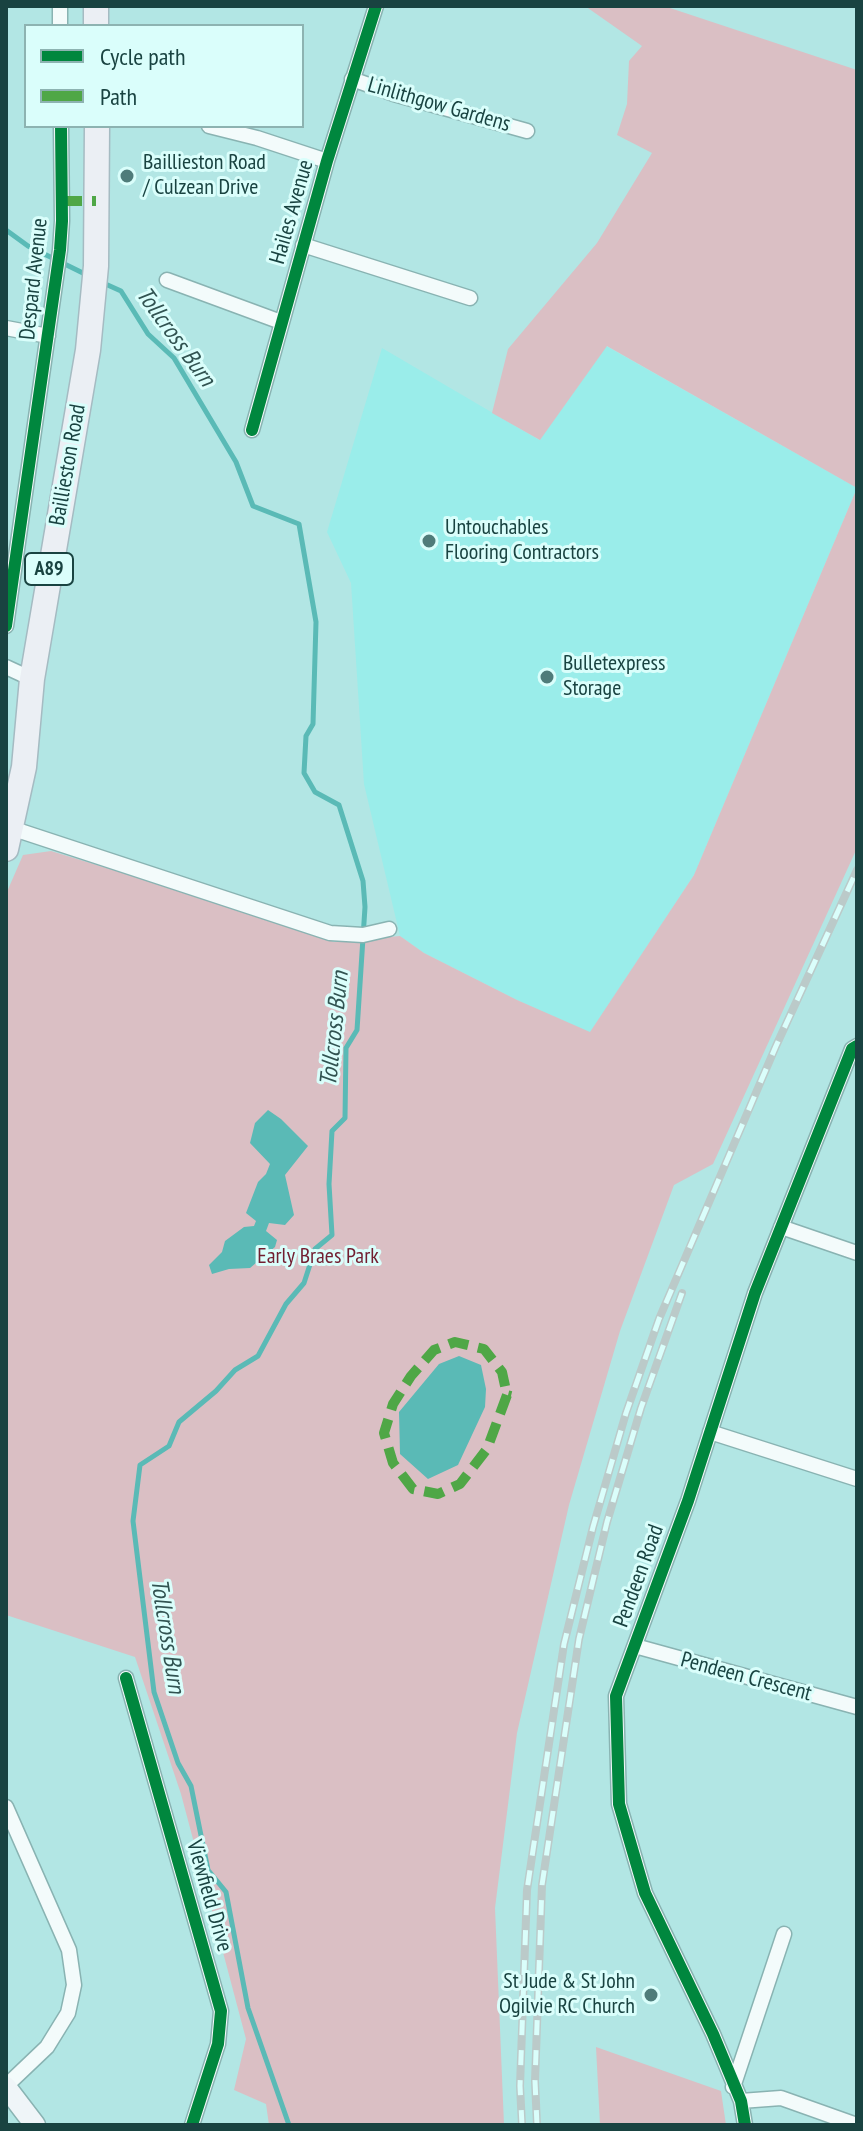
<!DOCTYPE html>
<html>
<head>
<meta charset="utf-8">
<style>
  body { margin:0 }
  #map { position:relative; width:863px; height:2131px; overflow:hidden; background:#b2e6e4; font-family:"PT Sans Narrow",sans-serif }
  canvas { display:block }
  .frame { position:absolute; inset:0; border:8px solid #194341; pointer-events:none }
  .legend { position:absolute; left:24px; top:24px; width:280px; height:104px; box-sizing:border-box; background:#dafefb; border:2px solid #8db3b1; margin:0; padding:10px 14px; list-style:none; font-size:24px; color:#194341 }
  .legend li { display:flex; align-items:center; gap:16px; height:40px }
  .legend b { width:40px; border:2px solid #8db3b1 }
</style>
</head>
<body>
<div id="map">
<canvas width="863" height="2131"></canvas>
<div class="frame"></div>
<ul class="legend">
<li><b style="height:10px;background:#00873e"></b>Cycle path</li>
<li><b style="height:10px;background:#4fa746"></b>Path</li>
</ul>
</div>
<script>
const ctx = document.querySelector('canvas').getContext('2d');
ctx.lineJoin = 'round';
function paint(path, color) {
  ctx.fillStyle = color;
  ctx.fill(path, 'evenodd');
}
function toPath(rows) {
  const path = new Path2D();
  for (const r of rows) {
    path.moveTo(r[0], r[1]);
    for (let i = 2; i < r.length; i += 2) path.lineTo(r[i], r[i + 1]);
  }
  return path;
}
function strokePath(path, color, width, dash) {
  ctx.strokeStyle = color;
  ctx.lineWidth = width;
  ctx.lineCap = dash ? 'butt' : 'round';
  ctx.setLineDash(dash || []);
  ctx.stroke(path);
}
function drawText(font, color, halo, rows, align = 'center') {
  ctx.font = font + ' "PT Sans Narrow",sans-serif';
  ctx.lineWidth = 6;
  ctx.setLineDash([]);
  ctx.textBaseline = 'middle';
  ctx.strokeStyle = halo;
  ctx.fillStyle = color;
  for (const [text, x, y, turn = 0] of rows) {
    ctx.save();
    ctx.translate(x, y);
    ctx.rotate((+turn || 0) * Math.PI / 180);
    ctx.textAlign = isNaN(turn) ? turn : align;
    if (halo) ctx.strokeText(text, 0, 0);
    ctx.fillText(text, 0, 0);
    ctx.restore();
  }
}
const built = toPath([
  [606,346,857,488,694,875,590,1033,517,1000,424,953,400,936,364,784,351,583,327,532,382,348,539,440]
]);
const green = toPath([
  [585,6,664,6,857,70,857,848,713,1164,674,1185,620,1331,569,1505,517,1733,495,1908,504,2125,269,2125,266,2104,234,2090,246,2039,181,1794,135,1657,6,1615,6,894,23,855,51,851,202,897,334,942,400,936,424,953,517,1000,590,1032,694,875,857,488,607,346,540,440,492,413,508,349,597,243,652,153,617,135,627,104,629,61,642,46],
  [596,2047,721,2091,726,2125,600,2125]
]);
const water = toPath([
  [268,1110,281,1119,308,1146,285,1175,294,1215,285,1225,269,1223,266,1231,277,1240,275,1247,250,1268,229,1269,212,1274,209,1265,222,1252,225,1241,244,1227,254,1226,256,1221,246,1213,258,1182,266,1174,270,1164,250,1143,255,1123],
  [459,1356,481,1365,486,1389,485,1407,458,1465,428,1479,400,1454,399,1412,439,1364]
]);
const stream = toPath([
  [6,230,28,246,89,276],
  [101,282,121,291,148,334,174,358,236,462,253,506,299,524,316,622,313,724,306,736,304,773,315,792,339,805,363,881,365,907,357,1030,346,1048,345,1118,332,1131,329,1184,332,1235,315,1249,304,1283,286,1304,258,1356,235,1370,216,1391,179,1422,169,1446,140,1465,133,1521,154,1692,178,1763,191,1786,208,1870,226,1892,248,2008,289,2125]
]);
const street = toPath([
  [60,6,60,26],
  [352,79,394,94,527,131],
  [209,126,257,138,327,161],
  [303,245,470,298],
  [167,280,281,322],
  [6,328,48,336],
  [252,430,327,161,376,6],
  [6,626,60,250,62,221,61,126],
  [6,667,32,679],
  [11,828,330,933,363,935,389,929],
  [781,1227,857,1253],
  [710,1432,857,1479],
  [635,1646,857,1707],
  [126,1678,221,2011,218,2044,192,2125],
  [6,1807,69,1950,74,1985,68,2013,47,2047,6,2086],
  [733,2087,784,1934],
  [741,2101,781,2098,857,2125],
  [745,2125,741,2101,713,2034,645,1893,619,1804,616,1696,688,1501,755,1293,852,1049,857,1046]
]);
const secondary = toPath([
  [6,2087,35,2125]
]);
const primary = toPath([
  [96,6,96,26],
  [6,849,24,767,32,679,88,350,96,266,97,126]
]);
const rail = toPath([
  [522,2125,520,2086,527,1890,564,1644,593,1527,626,1413,659,1319,776,1046,857,870],
  [537,2125,535,2081,542,1885,579,1639,607,1522,641,1408,682,1293]
]);
const quiet = toPath([
  [62,201,96,201],
  [507,1395,487,1449,460,1484,438,1494,413,1489,393,1463,384,1433,393,1404,411,1376,434,1350,455,1342,484,1349,502,1372,507,1395,511,1396]
]);
const cycleway = toPath([
  [252,430,327,161,376,6],
  [6,626,60,250,62,221,61,126],
  [126,1678,221,2011,218,2044,192,2125],
  [745,2125,741,2101,713,2034,645,1893,619,1804,616,1696,688,1501,755,1293,852,1049,857,1046]
]);
const markers = [
  [127,176,8,"#4f7c7a"],
  [429,541,8,"#4f7c7a"],
  [547,677,8,"#4f7c7a"],
  [651,1995,8,"#4f7c7a"]
];
const shields = [
  [49,569,48]
];
const shieldNames = [
  ["A89",49,569]
];
const streetNames = [
  ["Linlithgow Gardens",439,105,16],
  ["Hailes Avenue",292,212,-74],
  ["Despard Avenue",34,279,-84],
  ["Baillieston Road",68,465,-80],
  ["Pendeen Road",639,1576,-70],
  ["Pendeen Crescent",746,1677,15],
  ["Viewfield Drive",209,1896,74]
];
const poiNames = [
  ["Baillieston Road",143,163],
  ["/ Culzean Drive",143,188],
  ["Untouchables",445,528],
  ["Flooring Contractors",445,553],
  ["Bulletexpress",563,664],
  ["Storage",563,689],
  ["St Jude & St John",635,1982,"right"],
  ["Ogilvie RC Church",635,2007,"right"]
];
const parkNames = [
  ["Early Braes Park",318,1257]
];
const waterNames = [
  ["Tollcross Burn",175,337,54],
  ["Tollcross Burn",335,1029,-84],
  ["Tollcross Burn",167,1636,81]
];
paint(built, '#9aedea');
paint(green, '#dabfc4');
paint(water, '#5abab6');
strokePath(stream, '#5abab6', 5);
strokePath(street, '#89b3b2', 17);
strokePath(secondary, '#89b3b2', 23);
strokePath(primary, '#a5bbc2', 27);
strokePath(street, '#f3fbfb', 14);
strokePath(secondary, '#eff5f8', 20);
strokePath(primary, '#ebeff4', 24);
strokePath(rail, '#bbcac9', 8);
strokePath(rail, '#dafefb', 5, [15]);
strokePath(quiet, '#4fa746', 10, [20, 10]);
strokePath(cycleway, '#00873e', 12);
for (const [x, y, r, color] of markers) {
  const dot = new Path2D();
  dot.arc(x, y, r, 0, 2 * Math.PI);
  ctx.fillStyle = color;
  ctx.fill(dot);
  strokePath(dot, '#dafefb', 3);
}
for (const [x, y, w] of shields) {
  const box = new Path2D();
  box.roundRect(x - w / 2, y - 16, w, 32, 6);
  ctx.fillStyle = '#dafefb';
  ctx.fill(box);
  strokePath(box, '#194341', 2);
}
drawText('bold 20px', '#194341', null, shieldNames);
drawText('22px', '#194341', '#dafefb', streetNames);
drawText('22px', '#194341', '#dafefb', poiNames, 'left');
drawText('22px', '#721e30', '#dafefb', parkNames);
drawText('italic 24px', '#315351', '#dafefb', waterNames);
</script>
</body>
</html>
